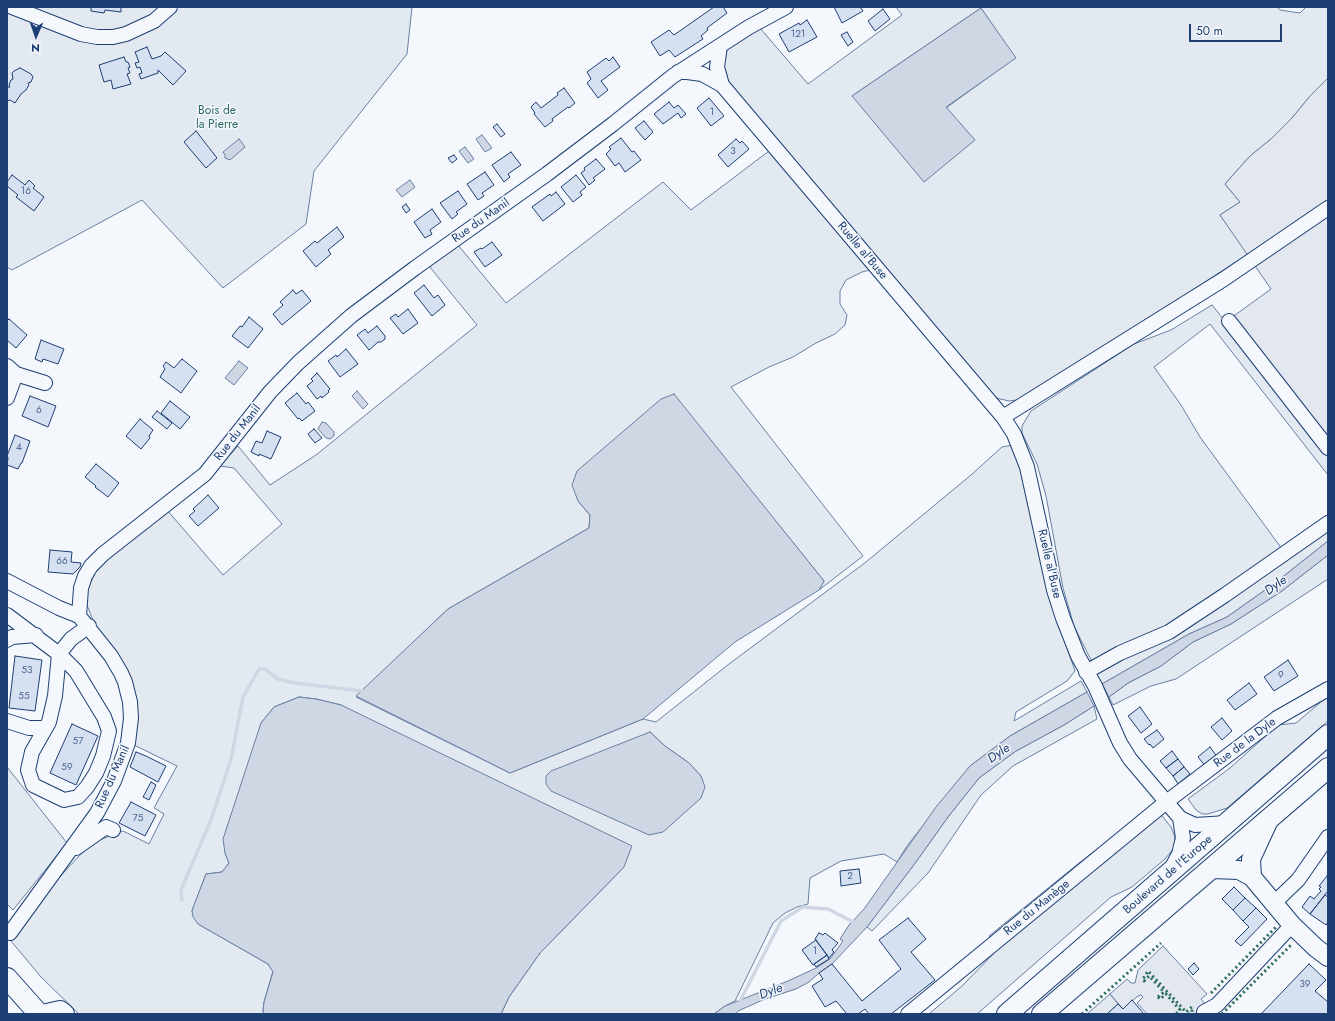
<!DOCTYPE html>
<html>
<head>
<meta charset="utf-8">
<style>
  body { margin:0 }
  #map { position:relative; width:1335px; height:1021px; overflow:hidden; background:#f4f7fb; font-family:Jost,sans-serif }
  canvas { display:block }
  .frame { position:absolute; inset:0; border:8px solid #1d3f73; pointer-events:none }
  .north { position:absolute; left:16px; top:16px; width:40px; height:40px; -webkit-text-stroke:3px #f4f7fb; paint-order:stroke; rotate:182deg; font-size:11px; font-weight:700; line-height:16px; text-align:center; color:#1d3f73 }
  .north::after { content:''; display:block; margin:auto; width:14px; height:18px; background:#1d3f73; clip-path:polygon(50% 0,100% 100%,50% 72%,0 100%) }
  .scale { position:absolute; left:1189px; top:24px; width:93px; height:18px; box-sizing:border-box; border:2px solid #1d3f73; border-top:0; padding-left:5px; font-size:12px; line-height:14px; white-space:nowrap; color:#1d3f73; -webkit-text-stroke:3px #f4f7fb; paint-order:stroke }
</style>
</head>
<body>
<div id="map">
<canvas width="1335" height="1021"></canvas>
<div class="frame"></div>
<div class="north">N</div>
<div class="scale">50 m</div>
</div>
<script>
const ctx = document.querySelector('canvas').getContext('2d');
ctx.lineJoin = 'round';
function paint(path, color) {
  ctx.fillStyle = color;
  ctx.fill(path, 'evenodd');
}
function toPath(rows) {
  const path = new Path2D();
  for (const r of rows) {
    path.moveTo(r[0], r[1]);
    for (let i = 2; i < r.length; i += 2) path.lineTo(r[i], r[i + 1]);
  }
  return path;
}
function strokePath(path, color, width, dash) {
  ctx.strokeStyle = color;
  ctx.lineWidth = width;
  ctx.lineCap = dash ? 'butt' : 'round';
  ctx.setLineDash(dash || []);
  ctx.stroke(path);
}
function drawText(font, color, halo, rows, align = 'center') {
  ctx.font = font + ' Jost,sans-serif';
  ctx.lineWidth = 3;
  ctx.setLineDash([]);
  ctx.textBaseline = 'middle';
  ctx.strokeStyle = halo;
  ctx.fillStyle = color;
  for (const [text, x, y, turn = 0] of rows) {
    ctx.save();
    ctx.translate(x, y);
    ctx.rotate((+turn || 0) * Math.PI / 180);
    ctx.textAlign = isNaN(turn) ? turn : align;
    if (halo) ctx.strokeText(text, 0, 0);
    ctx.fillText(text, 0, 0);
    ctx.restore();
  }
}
const green = toPath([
  [7,7,412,7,407,54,314,171,306,224,223,288,142,200,12,270,7,267,7,7],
  [896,7,1277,7,1280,10,1300,13,1306,7,1328,7,1328,78,1310,96,1292,118,1271,139,1250,156,1225,184,1240,202,1220,215,1248,254,1024,399,1009,401,996,398,723,79,723,56,730,47,760,28,808,84,902,15,896,7],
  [981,8,1015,58,946,108,852,96,981,8],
  [769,151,870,270,862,272,846,280,840,291,840,304,847,315,845,325,835,334,816,343,793,357,769,367,731,387,863,556,819,590,824,581,673,394,578,501,590,515,589,528,448,609,356,697,510,773,643,719,656,722,729,664,866,562,971,475,1002,447,1012,445,1023,468,1059,624,1075,671,1067,681,1016,712,1014,721,1081,681,1087,692,1010,736,970,766,907,846,897,862,884,854,841,861,810,878,808,904,797,907,785,913,773,923,735,1001,725,1006,714,1014,501,1014,509,997,540,953,624,867,341,705,316,699,299,697,274,707,261,723,225,853,229,863,222,872,206,874,192,911,198,924,268,964,273,971,264,1002,263,1011,264,1014,79,1014,41,977,11,941,12,937,56,881,78,857,94,842,123,831,149,844,164,814,154,808,177,766,134,745,137,716,95,626,87,605,87,591,95,573,106,560,167,510,223,575,282,524,234,468,220,466,238,446,270,485,316,455,477,325,429,266,458,245,506,303,663,182,691,210,769,151],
  [650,732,665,746,689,763,701,776,701,798,650,732],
  [1212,305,1328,451,1328,475,1210,324,1154,367,1181,405,1200,437,1282,549,1173,625,1092,662,1074,626,1063,588,1046,496,1037,464,1022,433,1022,426,1031,411,1134,344,1171,330,1212,305],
  [1328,527,1328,541,1275,583,1227,617,1189,634,1102,684,1095,671,1328,527],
  [1328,555,1328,579,1176,679,1151,686,1113,705,1109,697,1128,683,1161,666,1193,642,1231,624,1282,591,1328,555],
  [1328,696,1328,721,1227,808,1208,814,1202,814,1196,810,1188,799,1230,768,1278,725,1296,723,1328,696],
  [1094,706,1097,719,1013,766,981,795,928,873,872,931,867,927,916,862,948,817,979,778,1016,751,1064,725,1094,706],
  [7,767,67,843,13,910,7,904,7,767],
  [1154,806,1171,827,1175,837,1174,848,1165,859,1132,887,1111,897,977,1014,929,1014,962,986,1000,947,989,936,1079,863,1154,806],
  [1110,994,1118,1004,1107,1014,1087,1014,1110,994]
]);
const parking = toPath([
  [1328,78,1328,439,1231,318,1271,289,1220,215,1240,202,1225,184,1250,156,1271,139,1292,118,1310,96,1328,78],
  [1163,946,1207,994,1201,999,1214,1014,1147,1014,1137,1003,1143,997,1141,995,1138,996,1123,1009,1110,994,1127,979,1131,983,1135,983,1138,970,1163,946]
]);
const water = toPath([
  [981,8,1016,58,946,107,975,140,924,182,852,96,981,8],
  [482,135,492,148,485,152,476,139,482,135],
  [239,139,245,147,230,160,225,158,225,155,223,152,239,139],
  [465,147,474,159,468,163,459,151,465,147],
  [410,180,415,187,402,197,396,190,410,180],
  [239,361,248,368,234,385,225,378,239,361],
  [357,391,368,404,363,409,352,396,357,391],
  [674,394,824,581,819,590,735,642,643,719,510,773,356,696,448,609,589,528,590,515,578,501,572,485,577,471,661,399,674,394],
  [322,422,326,423,334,432,334,436,330,439,326,438,318,429,322,422],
  [1328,541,1328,555,1282,591,1231,624,1193,642,1161,666,1128,683,1109,697,1102,684,1189,634,1227,617,1275,583,1328,541],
  [1087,692,1094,706,1064,725,1016,751,979,778,948,817,916,862,867,927,832,964,819,973,809,982,796,989,765,999,738,1011,735,1014,714,1014,725,1006,788,981,816,968,830,959,843,941,840,939,849,925,864,909,936,807,970,766,1010,736,1087,692],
  [299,697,316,699,341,705,632,846,624,867,540,953,509,997,501,1014,264,1014,263,1011,264,1002,273,972,268,964,198,924,193,917,192,911,194,905,206,874,222,872,229,863,225,853,223,839,261,723,274,707,299,697],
  [650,732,665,746,689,763,701,776,705,787,701,798,663,832,649,835,551,791,546,784,546,776,551,771,650,732]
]);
const stream = toPath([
  [182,900,181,890,211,820,231,759,243,697,259,669,265,669,278,679,295,683,362,691],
  [739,1003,781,921,803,907,828,909,855,923]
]);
const building = toPath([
  [91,7,121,7,121,12,105,10,104,13,91,11,91,7],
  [714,7,723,7,727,13,707,28,708,30,701,36,703,39,675,57,669,50,660,56,651,42,669,30,674,35,714,7],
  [834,7,860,7,863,11,842,23,834,7],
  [883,9,890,19,875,31,868,21,883,9],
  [807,20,817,37,789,52,779,34,799,23,800,25,807,20],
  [847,32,853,42,848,46,841,35,847,32],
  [147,47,152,59,161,56,165,52,186,71,173,85,158,70,158,73,141,79,139,74,142,73,140,67,137,68,135,63,139,62,135,52,147,47],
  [124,57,126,62,128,62,130,67,128,68,130,73,127,74,131,84,113,89,111,80,104,82,99,65,124,57],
  [613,57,620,67,601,81,608,90,598,98,587,83,591,79,587,72,606,58,609,61,613,57],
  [20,68,31,74,33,77,31,82,28,83,29,85,26,90,21,94,15,103,10,100,7,101,7,87,10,87,9,85,11,80,13,79,12,73,14,71,20,68],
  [564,88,575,103,569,108,568,107,552,119,553,121,545,127,534,114,535,113,531,107,536,102,541,108,558,95,557,93,564,88],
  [709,98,724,116,711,126,697,108,709,98],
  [669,102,674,108,678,105,686,114,681,118,678,113,663,124,654,114,669,102],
  [644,121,653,132,645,140,635,128,644,121],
  [497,124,505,134,501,137,493,127,497,124],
  [196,131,217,158,206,168,184,142,196,131],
  [621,138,632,152,634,151,641,160,625,172,619,163,615,166,606,154,611,149,609,147,621,138],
  [736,139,740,143,742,141,749,149,728,167,718,155,736,139],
  [511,152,521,165,508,174,510,177,504,182,492,165,511,152],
  [454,155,457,159,452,163,448,158,454,155],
  [596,159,605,169,593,178,595,180,589,185,581,173,585,170,584,168,596,159],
  [485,172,494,185,482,193,484,196,478,200,467,184,485,172],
  [12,175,25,185,29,180,35,186,33,188,44,197,34,211,16,197,18,195,7,186,7,182,12,175],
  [576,175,586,187,580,192,582,195,573,202,561,187,576,175],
  [458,191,467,204,456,212,458,214,452,219,440,203,458,191],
  [556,192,565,204,543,221,532,207,550,194,551,196,556,192],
  [406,204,410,210,406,213,402,207,406,204],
  [432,209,441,222,430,230,432,234,425,238,414,222,432,209],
  [337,227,344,237,328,250,331,254,316,267,303,251,315,241,317,243,337,227],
  [492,242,502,255,485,267,474,252,481,248,482,249,492,242],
  [424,285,434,298,438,295,445,305,432,316,414,293,424,285],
  [293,290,296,294,302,290,311,301,282,325,273,314,283,305,280,302,293,290],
  [408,309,418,323,403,334,390,318,396,314,398,317,408,309],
  [249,317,263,329,248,348,232,336,240,326,242,327,249,317],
  [9,319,27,335,16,348,7,340,7,321,9,319],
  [377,326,385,336,385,339,381,342,378,342,369,350,357,335,365,329,368,333,377,326],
  [41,340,64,349,58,364,43,359,42,362,35,359,41,340],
  [346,349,358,364,340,377,328,361,336,355,337,357,346,349],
  [182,359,197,371,181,393,160,377,165,369,163,366,166,362,174,368,182,359],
  [317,373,330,389,328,391,329,392,322,398,321,396,317,399,307,386,313,381,311,379,317,373],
  [297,393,306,404,308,402,315,411,302,421,299,418,298,419,285,403,297,393],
  [30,396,56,406,48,427,22,416,30,396],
  [170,401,190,417,180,429,161,413,170,401],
  [157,411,172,423,167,429,152,417,157,411],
  [140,419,153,430,149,436,150,438,141,449,126,436,140,419],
  [314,429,322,438,315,443,308,434,314,429],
  [267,431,281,437,271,459,259,454,259,456,251,452,256,441,262,443,267,431],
  [15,435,30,441,22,463,21,463,18,469,7,465,8,458,7,456,15,435],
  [96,464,119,483,108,497,95,487,96,486,85,477,96,464],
  [208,495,219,508,198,526,189,516,195,511,193,509,208,495],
  [50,550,72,552,71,562,81,563,80,567,73,574,48,572,50,550],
  [15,656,42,660,35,711,9,708,15,656],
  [1288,660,1298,676,1274,691,1264,677,1288,660],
  [1249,683,1257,694,1235,710,1227,700,1249,683],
  [1140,707,1152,724,1141,733,1128,716,1140,707],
  [1222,718,1232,731,1222,740,1211,727,1222,718],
  [72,724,98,736,76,785,50,773,72,724],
  [1157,730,1164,739,1153,748,1150,744,1149,745,1144,739,1157,730],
  [1210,747,1218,758,1206,767,1198,757,1210,747],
  [1172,751,1178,759,1166,768,1160,761,1172,751],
  [136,752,146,756,166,766,158,782,130,767,136,752],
  [1178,759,1184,767,1173,776,1166,768,1178,759],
  [1184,767,1190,774,1178,784,1173,776,1184,767],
  [151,782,156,785,149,800,143,797,151,782],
  [131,802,156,815,145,836,119,823,131,802],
  [859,869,861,883,841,886,840,871,859,869],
  [1327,876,1328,877,1328,891,1310,914,1302,907,1310,896,1314,899,1321,891,1319,889,1321,887,1319,886,1327,876],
  [1234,887,1245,898,1233,910,1222,899,1234,887],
  [1325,895,1328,897,1328,922,1326,925,1310,914,1325,895],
  [1245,898,1256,908,1243,921,1233,910,1245,898],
  [1256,908,1267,919,1241,946,1235,941,1249,927,1243,921,1256,908],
  [908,918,926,939,911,952,935,980,891,1014,869,1014,865,1009,858,1014,847,1014,836,1001,825,1007,812,986,823,979,819,973,832,964,862,1001,901,969,879,940,908,918],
  [819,933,823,935,825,933,838,943,832,950,834,952,829,958,815,939,819,933],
  [816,940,827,955,813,965,802,950,816,940],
  [827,955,829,959,816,967,814,964,827,955],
  [1194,963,1199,969,1193,975,1188,969,1194,963],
  [1309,964,1326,980,1315,991,1328,1002,1328,1014,1261,1014,1309,964],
  [1132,1000,1144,1014,1107,1014,1118,1004,1123,1009,1132,1000]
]);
const minor = toPath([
  [12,7,81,34,97,37,113,37,126,34,154,21,170,7],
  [720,46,717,67,722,85],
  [678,72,687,72,702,74,722,85,1003,417,1014,434,1027,467,1054,590,1063,618,1078,656,1095,686,1120,743,1130,759,1180,818,1195,825,1227,823],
  [1229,321,1328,448],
  [7,366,16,374],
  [7,398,16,374,45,383],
  [1003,417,1224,279,1328,208],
  [7,581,59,608,79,616],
  [7,615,59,654,76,671,104,717,109,731,103,756,96,773,87,787,78,797,64,800,33,785,28,770,32,752,49,722,55,696,59,654,71,639,89,626],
  [7,640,12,637,36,635],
  [1086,672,1120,653,1169,632,1225,595,1328,523],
  [7,721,29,728,45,728],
  [76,848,106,827,113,830],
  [1172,867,1179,854,1183,838,1180,818],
  [1273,904,1298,880,1328,837],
  [10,933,97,813,114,781,128,743,131,718,130,702,125,682,121,673,111,656,79,616,81,588,85,576,91,566,103,554,205,474,270,392,298,363,351,316,415,268,547,174,613,124,673,76,749,27,786,7],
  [1204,1012,1217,1005,1292,925],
  [908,1014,1165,803,1277,718,1328,689]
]);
const major = toPath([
  [1211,869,1239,870,1252,877,1292,925,1316,948,1328,957],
  [1252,877,1251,859,1270,818]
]);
const highway = toPath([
  [7,978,39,1014],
  [47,1014,60,1011,64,1014],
  [1007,1014,1328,735],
  [1042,1014,1328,768]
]);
const hedge = toPath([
  [1211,993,1277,926],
  [1158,997,1164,992,1152,979,1149,976,1144,981,1143,979,1148,971,1186,1012,1192,1007,1192,1012,1189,1014],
  [1158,997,1160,999,1166,994,1180,1010,1176,1014],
  [1082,1014,1161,943],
  [1222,1014,1292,944]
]);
const numberNames = [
  ["121",798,35],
  ["1",712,113],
  ["3",733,152],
  ["16",26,192],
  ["6",39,411],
  ["4",19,448],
  ["66",62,562],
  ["53",27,671],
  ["9",1281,676],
  ["55",24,697],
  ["57",78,742],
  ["59",67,768],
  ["75",138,819],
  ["2",850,877],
  ["1",815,952],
  ["39",1305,985]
];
const parkNames = [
  ["Bois de",217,111],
  ["la Pierre",217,125]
];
const streetNames = [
  ["Rue du Manil",481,221,-35],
  ["Ruelle al'Buse",862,251,50],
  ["Rue du Manil",238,433,-52],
  ["Ruelle al'Buse",1049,564,77],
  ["Rue de la Dyle",1245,743,-37],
  ["Rue du Manil",113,777,-66],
  ["Boulevard de l'Europe",1168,875,-41],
  ["Rue du Manège",1037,908,-39]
];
const waterNames = [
  ["Dyle",1276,586,-36],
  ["Dyle",999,754,-34],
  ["Dyle",771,992,-21]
];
paint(green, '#e3e9f0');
strokePath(green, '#687fa3', 1);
paint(parking, '#e3e8f0');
strokePath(parking, '#687fa3', 1);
paint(water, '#cfd7e4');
strokePath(water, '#687fa3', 1);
strokePath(stream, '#cfd7e4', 3.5);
paint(building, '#d5e0f0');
strokePath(building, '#1d3f73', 1);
strokePath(minor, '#1d3f73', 16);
strokePath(major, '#1d3f73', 20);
strokePath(highway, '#1d3f73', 22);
strokePath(minor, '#f4f7fb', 14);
strokePath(major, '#f4f7fb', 18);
strokePath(highway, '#f4f7fb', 20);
strokePath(hedge, '#2c6c60', 3, [2, 3]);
drawText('10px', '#4b6792', null, numberNames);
drawText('12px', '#2c6c60', '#f4f7fb', parkNames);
drawText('12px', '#1d3f73', '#f4f7fb', streetNames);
drawText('italic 13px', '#1d3f73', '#f4f7fb', waterNames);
</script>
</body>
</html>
